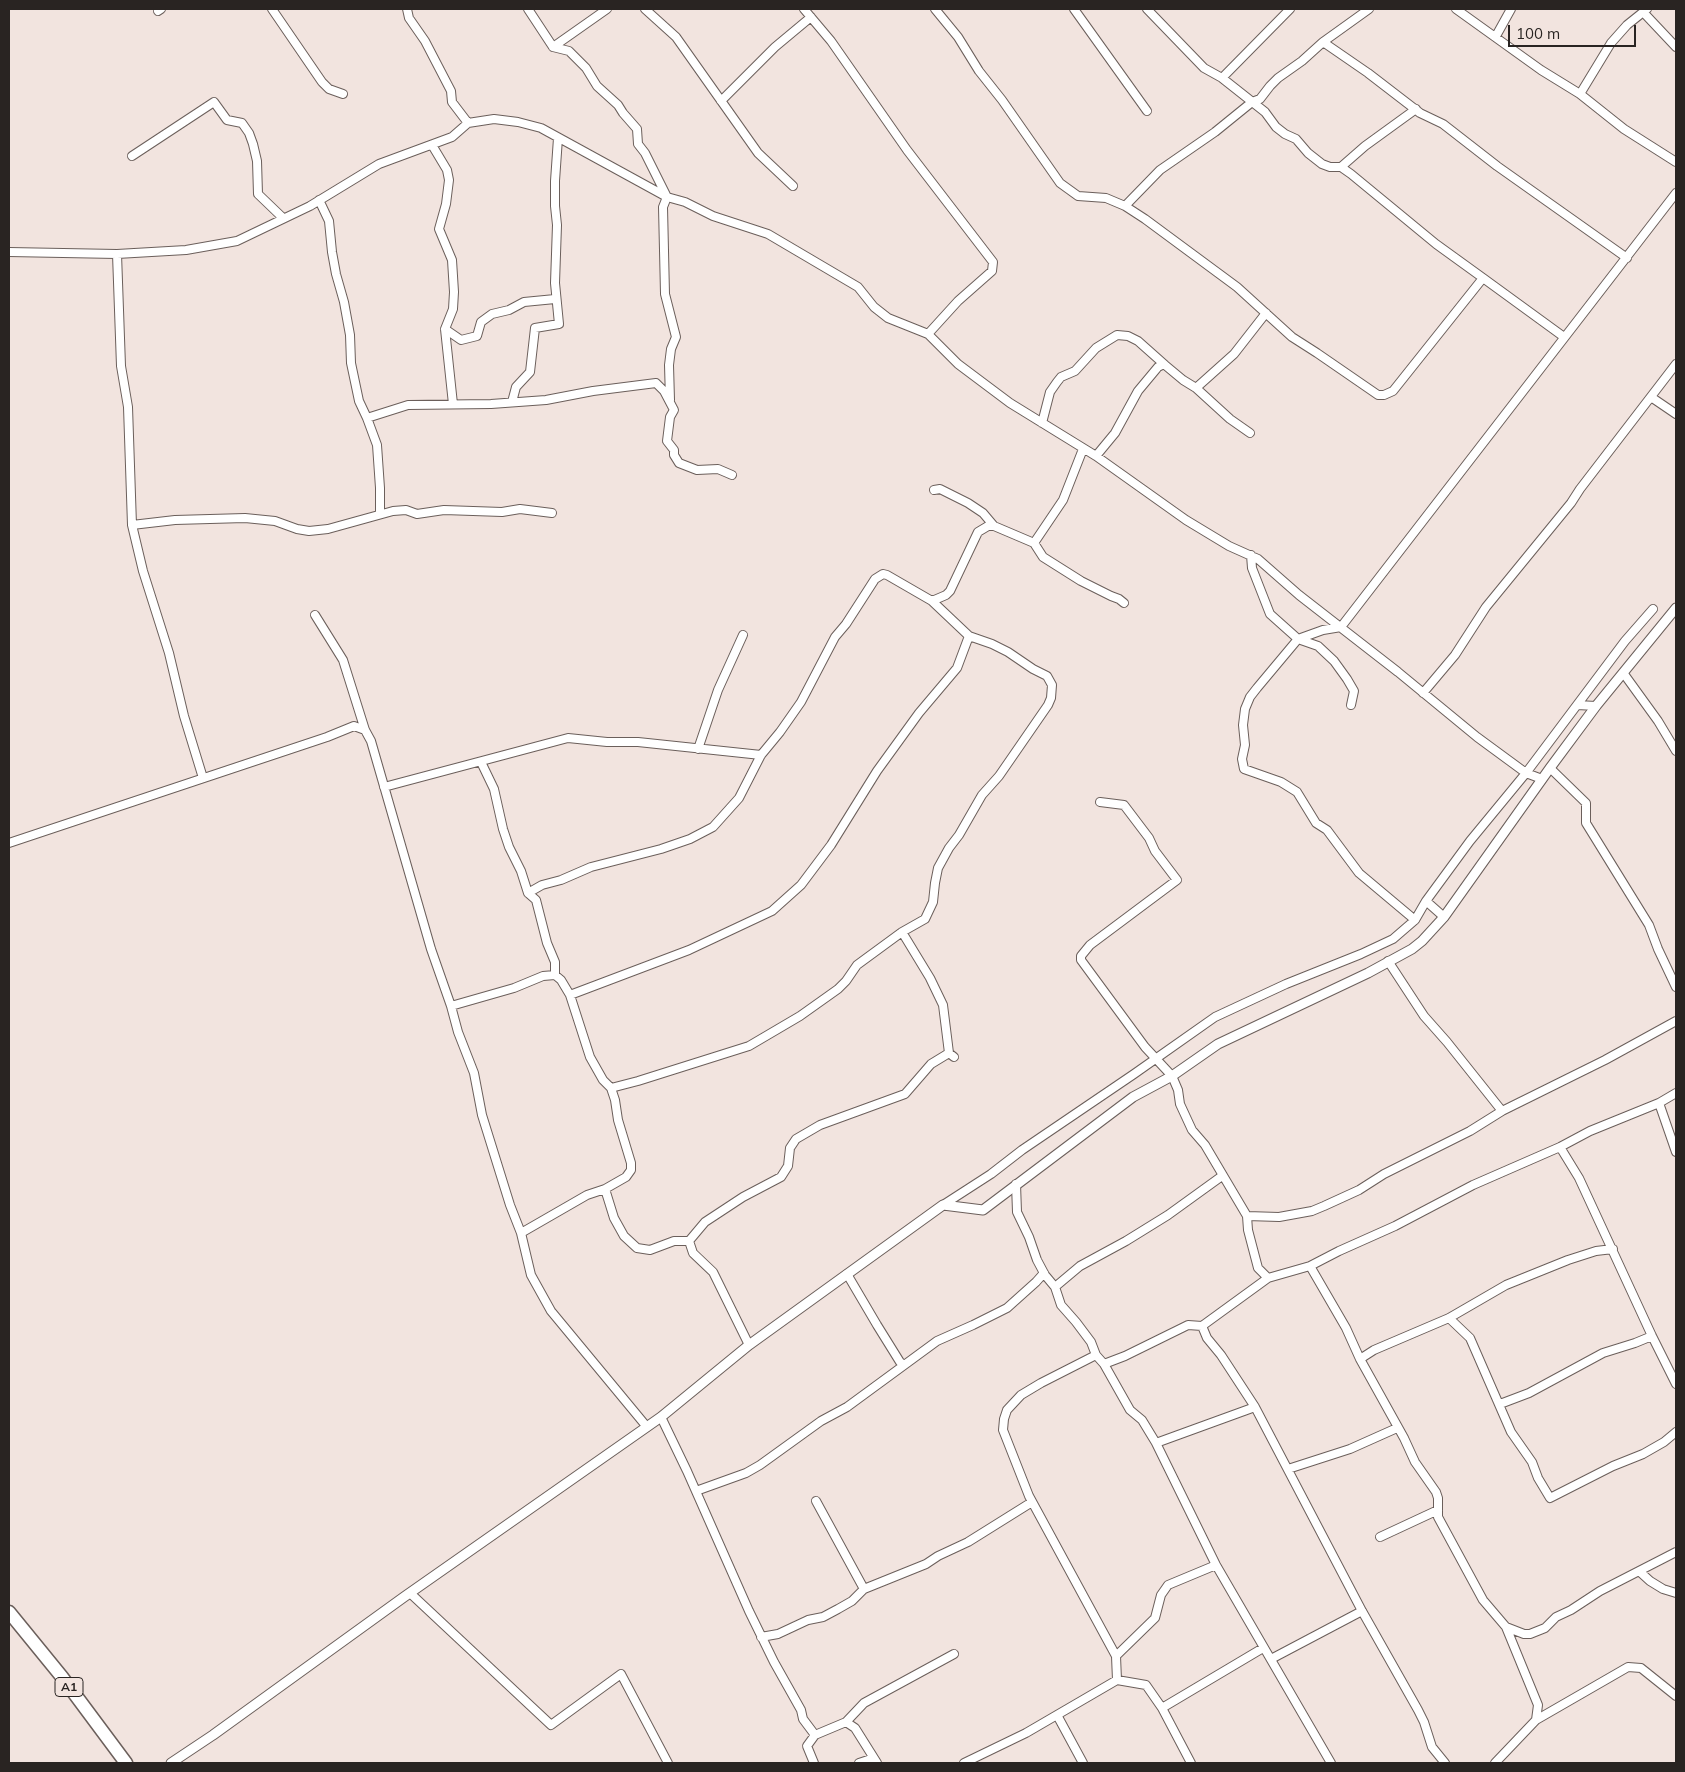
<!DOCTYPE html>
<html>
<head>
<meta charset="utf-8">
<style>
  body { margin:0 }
  #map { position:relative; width:1685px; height:1772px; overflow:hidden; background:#f2e4df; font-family:Mulish,sans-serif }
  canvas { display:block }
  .frame { position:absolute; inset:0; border:10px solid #292422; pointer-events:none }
  .scale { position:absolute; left:1508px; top:25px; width:128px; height:22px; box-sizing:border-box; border:2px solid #292422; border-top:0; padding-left:6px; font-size:15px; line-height:18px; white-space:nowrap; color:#292422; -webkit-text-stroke:4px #f2e4df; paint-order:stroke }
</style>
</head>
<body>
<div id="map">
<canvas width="1685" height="1772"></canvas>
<div class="frame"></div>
<div class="scale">100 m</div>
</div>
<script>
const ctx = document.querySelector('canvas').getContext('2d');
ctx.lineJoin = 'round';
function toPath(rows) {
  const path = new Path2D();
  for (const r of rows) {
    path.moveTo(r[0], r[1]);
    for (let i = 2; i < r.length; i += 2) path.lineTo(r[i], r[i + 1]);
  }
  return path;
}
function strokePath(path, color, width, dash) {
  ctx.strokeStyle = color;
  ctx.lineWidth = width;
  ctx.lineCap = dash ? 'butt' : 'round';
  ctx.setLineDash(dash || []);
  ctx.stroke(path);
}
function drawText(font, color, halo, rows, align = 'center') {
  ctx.font = font + ' Mulish,sans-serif';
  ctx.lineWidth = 4.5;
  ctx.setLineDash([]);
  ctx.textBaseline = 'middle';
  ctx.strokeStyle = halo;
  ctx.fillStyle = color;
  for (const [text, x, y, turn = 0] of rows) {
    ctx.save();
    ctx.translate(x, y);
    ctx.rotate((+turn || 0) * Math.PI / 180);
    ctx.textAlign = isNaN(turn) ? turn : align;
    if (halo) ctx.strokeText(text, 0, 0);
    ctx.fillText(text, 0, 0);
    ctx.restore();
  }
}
const minor = toPath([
  [272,9,322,82,329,89,343,94],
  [407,9,409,18,425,41,451,91,452,102,468,123],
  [528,9,553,47,607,9],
  [645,9,676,37,758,153,793,186],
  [804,9,831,41,907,150,993,262,992,271,958,301,928,334],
  [935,9,958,37,979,71,1002,100,1060,183,1078,196,1106,198,1125,206,1145,219,1237,287,1292,337,1317,353,1378,395,1384,395,1393,391,1483,278,1564,337],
  [1074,9,1147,111],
  [1147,9,1204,68,1222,78,1265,112,1276,127,1285,134,1296,139,1308,153,1322,164,1330,167,1341,167,1351,174,1436,244,1483,278],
  [1456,9,1541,70,1580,94,1624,129,1676,162],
  [158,11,161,9],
  [1643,12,1676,47],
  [1496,36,1511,9],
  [1323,42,1368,73,1420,113,1443,124,1497,166,1627,258],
  [553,47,569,51,586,68,597,86,618,105,623,113,637,129,638,144,645,153,667,197,663,207,665,294,676,337,671,349,669,365,670,400],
  [1222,78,1290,9],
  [1580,94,1611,43,1627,25,1647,9],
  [721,101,775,47,811,17],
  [432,145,447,170,449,180,446,204,439,229,452,260,454,292,453,309,445,329,453,404],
  [132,156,214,102,227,120,242,123,249,133,253,144,257,161,258,194,283,218],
  [1341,167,1365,146,1416,109],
  [319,200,329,221,332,252,336,274,344,302,350,335,351,363,359,401,367,418,377,445,380,488,380,514],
  [1125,206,1160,170,1215,132,1252,102,1260,99,1270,86,1278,78,1302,61,1323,42,1369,9],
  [9,252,117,254,186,250,237,241,310,206,379,164,452,137,468,123,494,119,518,122,541,128,667,197,685,202,713,216,768,234,858,287,874,307,888,318,928,334,958,364,1010,403,1096,456,1186,520,1229,546,1258,559,1299,595,1398,672,1477,737,1526,773,1542,779],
  [117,254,121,366,128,407,132,525,143,571,169,653,184,716,203,778],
  [445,329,461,340,477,336,481,322,492,314,509,310,524,302,555,299],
  [1196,388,1234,354,1266,313],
  [1651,397,1676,414],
  [512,402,516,387,530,372,535,328,559,324,555,283,557,225,555,206,555,181,558,138],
  [367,418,408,405,491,404,546,400,593,391,656,383,664,391,674,410,670,417,667,441,674,450,674,455,679,463,697,470,718,469,732,475],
  [1042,423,1050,392,1057,382,1061,377,1075,371,1096,348,1117,335,1128,336,1138,341,1165,365],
  [1096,456,1115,433,1138,391,1158,367,1162,365,1165,365,1183,380,1196,388,1230,419,1250,433],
  [934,490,940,489,968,503,983,513,994,526,1034,543,1043,557,1081,581,1111,596,1119,599,1124,603],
  [132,525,175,520,245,518,275,521,297,529,309,531,328,529,393,511,406,510,417,514,444,510,502,512,520,509,552,513],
  [1034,543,1063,500,1083,449],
  [1251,555,1252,568,1270,614,1298,639,1318,646,1334,661,1347,679,1354,691,1351,705],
  [932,601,946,595,950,591,978,532,988,526,994,526],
  [315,615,343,660,365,730,371,741,431,949,451,1006,458,1032,474,1073,482,1115,510,1205,521,1233,531,1275,551,1311,647,1427],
  [1624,674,1658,721,1676,751],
  [1423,693,1455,655,1486,607,1571,503,1580,489,1676,364],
  [1577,705,1625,641,1653,609],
  [698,749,718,690,743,635],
  [481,762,494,789,503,829,509,847,521,871,528,893,536,900,547,943,555,962,555,975],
  [1550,768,1586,803,1586,823,1649,925,1658,949,1676,987],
  [384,787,568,738,607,742,638,742,761,755],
  [1100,802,1124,805,1149,838,1155,851,1177,880,1090,945,1081,956,1081,960,1145,1047,1172,1076,1178,1090,1180,1104,1192,1130,1205,1145,1247,1216,1248,1230,1258,1268,1268,1278,1310,1266,1346,1328,1360,1359,1404,1438,1415,1462,1436,1492,1438,1498,1438,1517,1483,1600,1506,1627,1524,1634,1530,1634,1545,1628,1556,1617,1571,1610,1600,1591,1676,1552],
  [9,843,327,737,354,726,365,730],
  [528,893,542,885,561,880,591,867,661,849,690,839,713,827,739,798,761,755,780,732,801,702,835,637,846,624,875,579,883,574,887,575,932,601,969,636],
  [1426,901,1415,920,1359,873,1327,830,1316,823,1297,792,1281,782,1244,769,1242,759,1245,745,1243,725,1245,709,1250,697,1257,688,1298,639,1323,630,1341,627,1676,193],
  [1444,917,1426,901,1470,841,1526,773,1577,705,1596,706],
  [902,932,930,978,943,1005,949,1053,954,1057],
  [1388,961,1424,1016,1447,1042,1502,1111],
  [570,995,689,950,772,911,801,885,831,845,877,771,919,713,957,668,969,636,992,644,1008,652,1033,669,1047,676,1052,685,1051,698,1048,705,999,776,982,795,959,835,949,848,938,868,935,883,933,902,925,919,902,932,857,965,846,981,838,989,800,1016,749,1046,638,1081,611,1088],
  [451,1006,514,988,543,976,555,975,561,980,570,995,590,1057,603,1080,611,1088,615,1100,618,1120,631,1163,631,1170,626,1177,605,1189,587,1195,521,1233],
  [1659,1103,1676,1152],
  [1560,1147,1579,1178,1652,1336,1676,1384],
  [1016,1184,1017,1212,1029,1237,1037,1260,1045,1275,1055,1287,1061,1305,1076,1322,1091,1342,1096,1355,1104,1364,1130,1410,1142,1420,1156,1443,1216,1565,1331,1763],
  [605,1189,614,1218,624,1236,637,1248,650,1250,674,1241,689,1241],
  [943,1205,991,1174,1022,1150,1134,1074,1215,1017,1286,984,1361,954,1393,939,1415,920],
  [1247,1216,1279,1217,1312,1211,1324,1206,1359,1190,1384,1174,1470,1131,1502,1111,1605,1060,1676,1021],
  [1310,1266,1339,1251,1395,1226,1473,1185,1560,1147,1590,1131,1659,1103,1676,1093],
  [847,1274,877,1325,900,1362,904,1365],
  [1055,1287,1080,1266,1126,1241,1168,1215,1222,1176],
  [1449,1318,1470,1338,1511,1432,1532,1462,1538,1478,1550,1498,1613,1466,1643,1454,1664,1442,1676,1432],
  [1202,1326,1268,1278],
  [749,1345,713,1272,693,1253,689,1241,705,1222,743,1197,781,1177,788,1166,790,1148,796,1139,820,1125,905,1094,931,1064,949,1053],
  [1096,1355,1041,1383,1021,1395,1007,1410,1004,1419,1003,1430,1029,1496,1116,1656,1117,1680],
  [1360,1359,1374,1350,1449,1318,1506,1285,1568,1260,1596,1251,1613,1249],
  [1104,1364,1125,1356,1188,1325,1202,1326,1207,1338,1221,1355,1255,1407,1362,1611,1418,1710,1424,1722,1432,1747,1445,1763],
  [1500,1404,1529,1393,1603,1353,1635,1343,1652,1336],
  [661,1417,687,1471,749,1611,774,1662,801,1710,803,1719,815,1735,846,1722,864,1703,954,1654],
  [1156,1443,1255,1407],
  [1288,1469,1350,1449,1397,1428],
  [696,1491,746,1473,760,1465,821,1421,847,1407,937,1341,973,1325,1007,1308,1036,1282,1044,1273],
  [816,1501,864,1589],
  [1380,1537,1438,1510],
  [1639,1571,1650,1581,1663,1589,1676,1593],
  [410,1593,551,1725,621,1674,668,1763],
  [1506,1627,1538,1705,1536,1720,1628,1667,1641,1668,1676,1696],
  [761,1637,778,1634,808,1620,823,1617,838,1609,852,1601,864,1589,926,1564,938,1556,968,1542,1032,1502],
  [1116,1656,1155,1618,1161,1595,1168,1585,1216,1565],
  [1271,1659,1362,1611],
  [1162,1708,1263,1648],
  [1057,1715,1083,1763],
  [846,1722,855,1728,877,1763],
  [814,1763,807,1746,815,1735],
  [859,1763,874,1758],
  [964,1763,1026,1733,1117,1680,1146,1685,1162,1708,1191,1763],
  [1495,1763,1536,1720]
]);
const tertiary = toPath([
  [171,1763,213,1735,404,1597,661,1417,749,1345,943,1205,983,1210,1133,1097,1172,1076,1218,1044,1368,973,1412,949,1422,941,1444,917,1550,768,1596,706,1676,608]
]);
const trunk = toPath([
  [9,1612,62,1677,126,1763]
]);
const shields = [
  [69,1687,28]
];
const shieldNames = [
  ["A1",69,1687]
];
strokePath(minor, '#6b5f5b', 10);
strokePath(tertiary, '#6b5f5b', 11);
strokePath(trunk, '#6b5f5b', 15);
strokePath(minor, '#fff', 8);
strokePath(tertiary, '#fff', 9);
strokePath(trunk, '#fff', 12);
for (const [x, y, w] of shields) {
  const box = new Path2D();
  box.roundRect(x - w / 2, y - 9.5, w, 19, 4);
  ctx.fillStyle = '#f2e4df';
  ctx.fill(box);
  strokePath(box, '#292422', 1);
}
drawText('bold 12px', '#292422', null, shieldNames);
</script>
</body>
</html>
